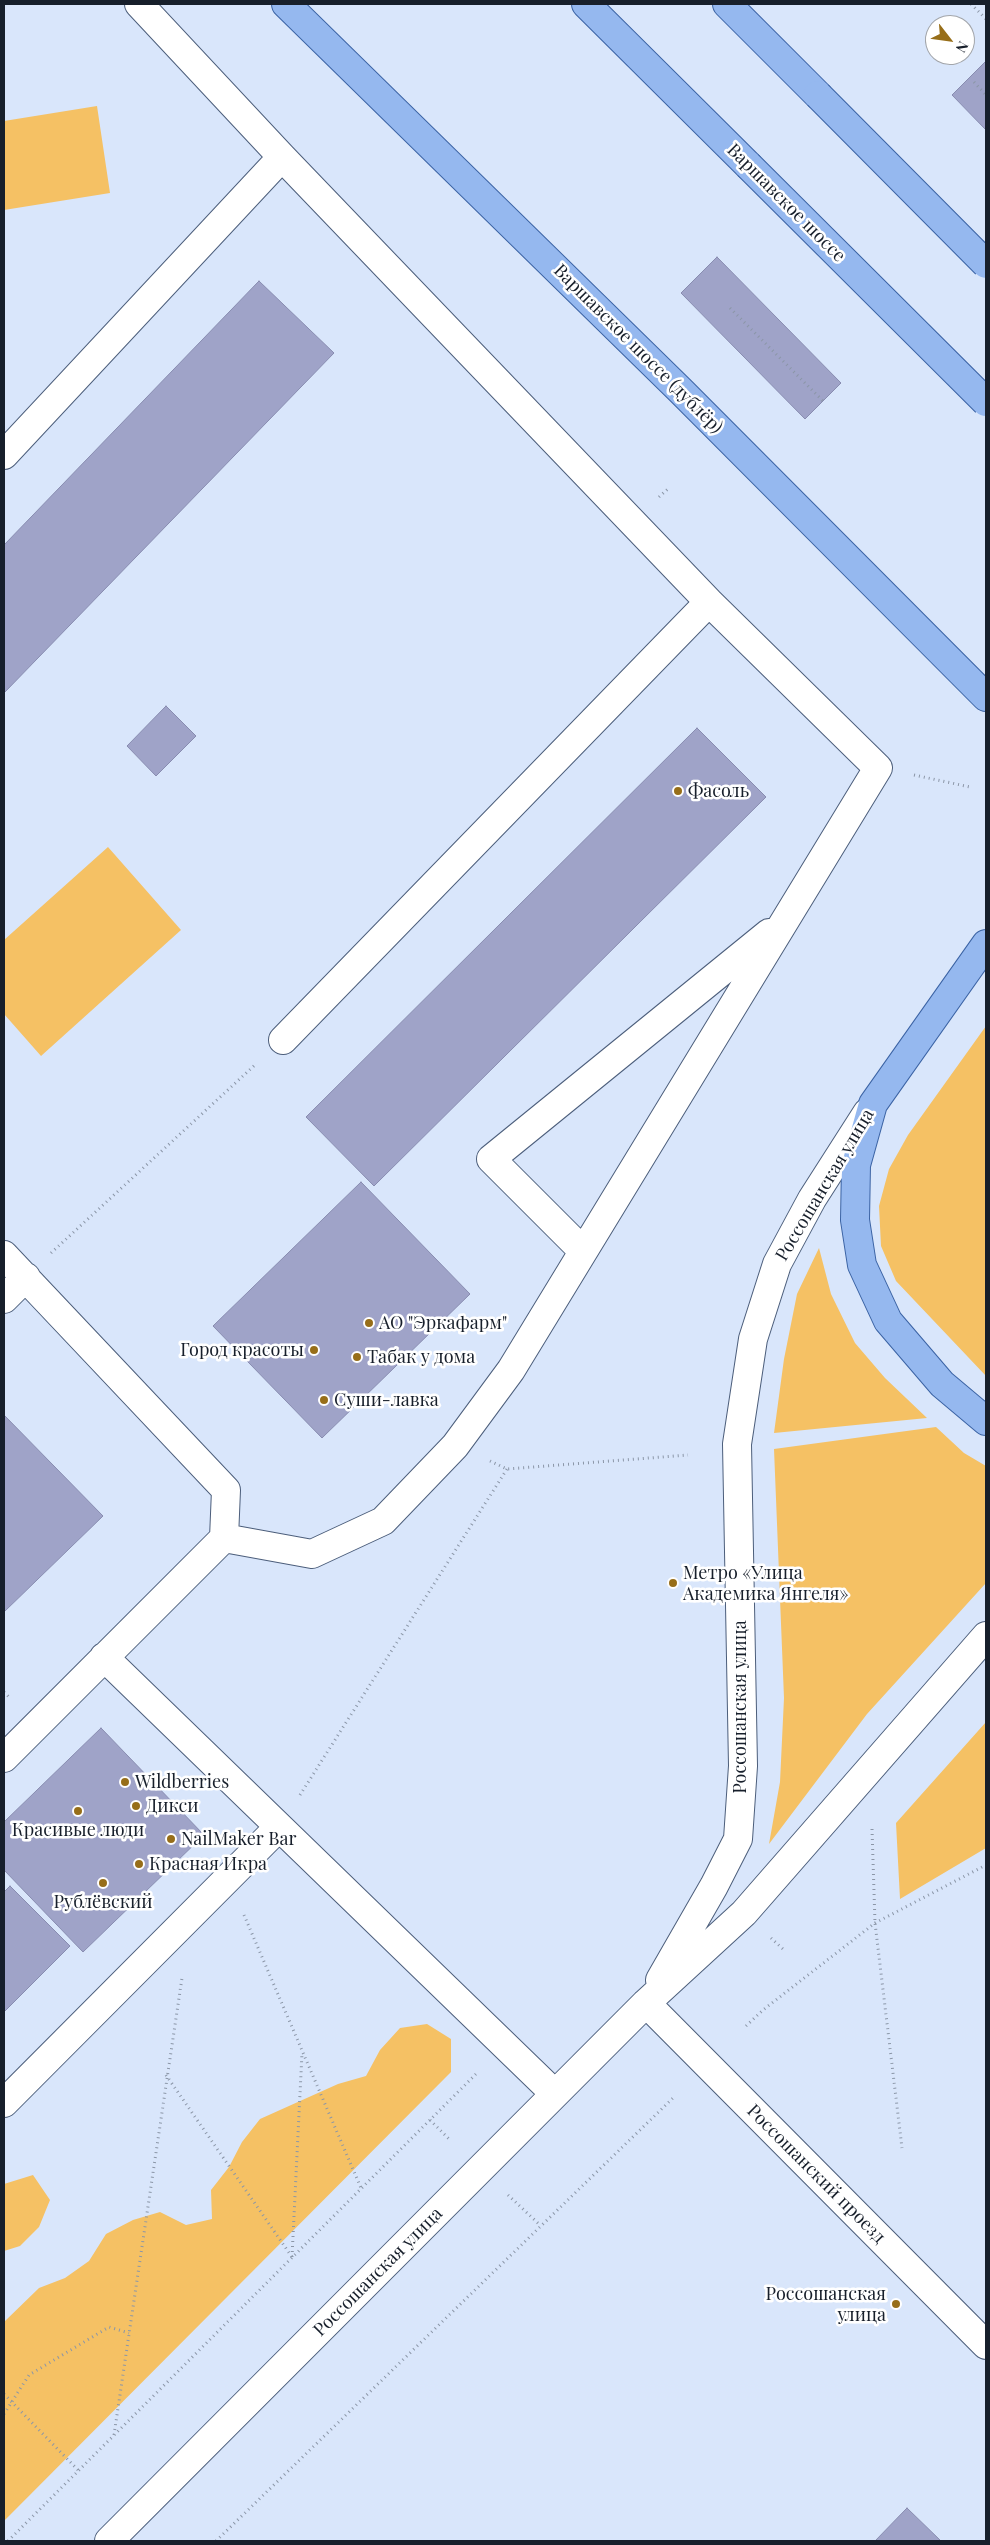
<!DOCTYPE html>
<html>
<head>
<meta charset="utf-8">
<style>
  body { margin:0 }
  #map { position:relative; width:990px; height:2545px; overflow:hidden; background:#d9e6fb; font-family:"Playfair Display",serif }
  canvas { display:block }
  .frame { position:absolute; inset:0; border:5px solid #171f2b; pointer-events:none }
  .north { position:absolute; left:925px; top:15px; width:50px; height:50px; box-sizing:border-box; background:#fff; border:1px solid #a2a5aa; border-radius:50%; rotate:120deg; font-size:14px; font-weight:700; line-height:20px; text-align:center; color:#171f2b }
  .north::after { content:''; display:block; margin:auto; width:18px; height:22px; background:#976e19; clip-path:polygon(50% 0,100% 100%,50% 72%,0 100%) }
</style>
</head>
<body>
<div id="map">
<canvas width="990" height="2545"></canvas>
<div class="frame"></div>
<div class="north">N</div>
</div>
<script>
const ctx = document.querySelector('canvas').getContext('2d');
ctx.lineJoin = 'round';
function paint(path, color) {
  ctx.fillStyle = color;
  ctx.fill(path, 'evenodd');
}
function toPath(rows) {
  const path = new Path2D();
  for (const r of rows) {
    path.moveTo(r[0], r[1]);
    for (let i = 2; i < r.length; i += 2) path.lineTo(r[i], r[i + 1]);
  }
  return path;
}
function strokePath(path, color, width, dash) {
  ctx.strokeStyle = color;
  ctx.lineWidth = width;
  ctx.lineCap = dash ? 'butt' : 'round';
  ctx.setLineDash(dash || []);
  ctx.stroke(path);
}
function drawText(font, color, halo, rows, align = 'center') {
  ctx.font = font + ' "Playfair Display",serif';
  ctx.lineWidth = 5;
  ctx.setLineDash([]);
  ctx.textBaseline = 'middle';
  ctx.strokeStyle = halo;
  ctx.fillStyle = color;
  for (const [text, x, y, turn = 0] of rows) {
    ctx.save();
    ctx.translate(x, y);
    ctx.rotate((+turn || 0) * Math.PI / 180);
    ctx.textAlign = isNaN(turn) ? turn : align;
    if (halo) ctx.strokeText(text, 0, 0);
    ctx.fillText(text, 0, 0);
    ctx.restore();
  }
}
const green = toPath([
  [97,106,110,193,4,210,4,121],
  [108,847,181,930,41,1056,4,1014,4,940],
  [986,1026,986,1376,896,1281,881,1246,879,1206,889,1169,908,1135],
  [819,1248,831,1294,855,1343,885,1378,927,1418,774,1433,784,1359,797,1294],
  [936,1427,964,1453,986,1466,986,1583,867,1714,769,1844,780,1782,784,1698,774,1449],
  [986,1722,986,1848,900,1899,896,1823],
  [427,2024,451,2039,451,2072,4,2521,4,2322,39,2288,65,2278,89,2261,106,2234,133,2220,160,2212,186,2225,212,2219,211,2190,229,2167,242,2142,260,2119,338,2084,366,2076,380,2050,400,2028],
  [33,2175,50,2200,39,2227,20,2246,4,2251,4,2184]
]);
const building = toPath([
  [986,61,986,130,952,95,986,61],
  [717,257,841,383,805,419,681,293,717,257],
  [259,281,334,353,4,693,4,545,259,281],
  [166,706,196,736,156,776,127,746,166,706],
  [697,728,766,797,374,1186,306,1117,697,728],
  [361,1182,470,1294,322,1438,213,1326,361,1182],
  [4,1415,103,1516,4,1612,4,1415],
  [101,1728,204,1835,83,1952,4,1870,4,1822,101,1728],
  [10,1886,70,1946,4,2012,4,1892,10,1886],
  [907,2508,941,2541,875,2541,907,2508]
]);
const path = toPath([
  [971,4,986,19],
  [974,82,986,95],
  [730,308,823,401],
  [659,497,670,487],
  [914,775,970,787],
  [51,1253,256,1064],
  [490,1461,507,1469,688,1455],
  [4,1692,10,1698],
  [300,1795,507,1469],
  [872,1829,875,1923,902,2148],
  [244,1915,361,2188],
  [771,1938,783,1949],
  [746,2026,763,2010,875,1923,986,1865],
  [166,2075,292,2257],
  [430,2120,450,2140],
  [508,2195,540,2225],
  [292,2257,302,2053],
  [4,2394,79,2471],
  [4,2414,29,2375,109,2327,129,2333],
  [114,2435,182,1978],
  [8,2541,478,2072],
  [216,2541,673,2098]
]);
const minor = toPath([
  [139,4,282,157,709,602,878,768,511,1370,455,1446,383,1521,312,1554,224,1538],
  [4,455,282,157],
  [283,1040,709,602],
  [583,1251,491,1159,769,933],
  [4,1255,226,1490,224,1538,4,1758],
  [4,1299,26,1277],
  [104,1657,555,2094],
  [660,1980,714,1886,738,1839,743,1766,737,1444,753,1339,777,1264,812,1199,867,1113],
  [646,2003,986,2345],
  [4,2103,279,1827],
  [109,2541,646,2003,744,1913,986,1636]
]);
const major = toPath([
  [286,4,681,391,986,697],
  [586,4,748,165],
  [727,4,818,95],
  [986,944,873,1104,856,1165,855,1220,862,1265,888,1321,942,1384,986,1421]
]);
const majorBridge = toPath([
  [818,95,986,264],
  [748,165,986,402]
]);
const markers = [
  [678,791,5,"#976e19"],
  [369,1323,5,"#976e19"],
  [314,1350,5,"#976e19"],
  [357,1357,5,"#976e19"],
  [324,1400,5,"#976e19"],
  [673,1583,5,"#976e19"],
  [125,1782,5,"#976e19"],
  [136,1806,5,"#976e19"],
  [78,1811,5,"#976e19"],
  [171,1839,5,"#976e19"],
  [139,1864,5,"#976e19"],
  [103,1883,5,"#976e19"],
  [896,2304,5,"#976e19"]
];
const streetNames = [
  ["Варшавское шоссе",786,203,45],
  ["Варшавское шоссе (дублёр)",638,349,45],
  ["Россошанская улица",825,1185,-59],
  ["Россошанская улица",740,1707,-90],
  ["Россошанский проезд",816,2174,45],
  ["Россошанская улица",378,2272,-45]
];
const poiNames = [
  ["Фасоль",688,791],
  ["АО \"Эркафарм\"",379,1323],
  ["Город красоты",304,1350,"right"],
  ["Табак у дома",367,1357],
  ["Суши-лавка",334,1400],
  ["Метро «Улица",683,1573],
  ["Академика Янгеля»",683,1594],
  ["Wildberries",135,1782],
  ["Дикси",146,1806],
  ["Красивые люди",78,1830,"center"],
  ["NailMaker Bar",181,1839],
  ["Красная Икра",149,1864],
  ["Рублёвский",103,1902,"center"],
  ["Россошанская",886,2294,"right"],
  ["улица",886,2315,"right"]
];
paint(green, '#f5c164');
paint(building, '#9fa3c8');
strokePath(building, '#888cb0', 1);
strokePath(minor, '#4c5e7b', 30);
strokePath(major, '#3b63a4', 30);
strokePath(path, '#8b96a7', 3, [1, 4]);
strokePath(minor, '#fff', 28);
strokePath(major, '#95b8ef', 28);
strokePath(majorBridge, '#3b63a4', 30, []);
strokePath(majorBridge, '#95b8ef', 28);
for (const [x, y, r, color] of markers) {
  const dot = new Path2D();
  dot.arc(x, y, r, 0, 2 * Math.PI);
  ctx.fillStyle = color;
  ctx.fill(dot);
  strokePath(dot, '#fff', 2);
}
drawText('18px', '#171f2b', '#fff', streetNames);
drawText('18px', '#171f2b', '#fff', poiNames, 'left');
</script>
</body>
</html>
